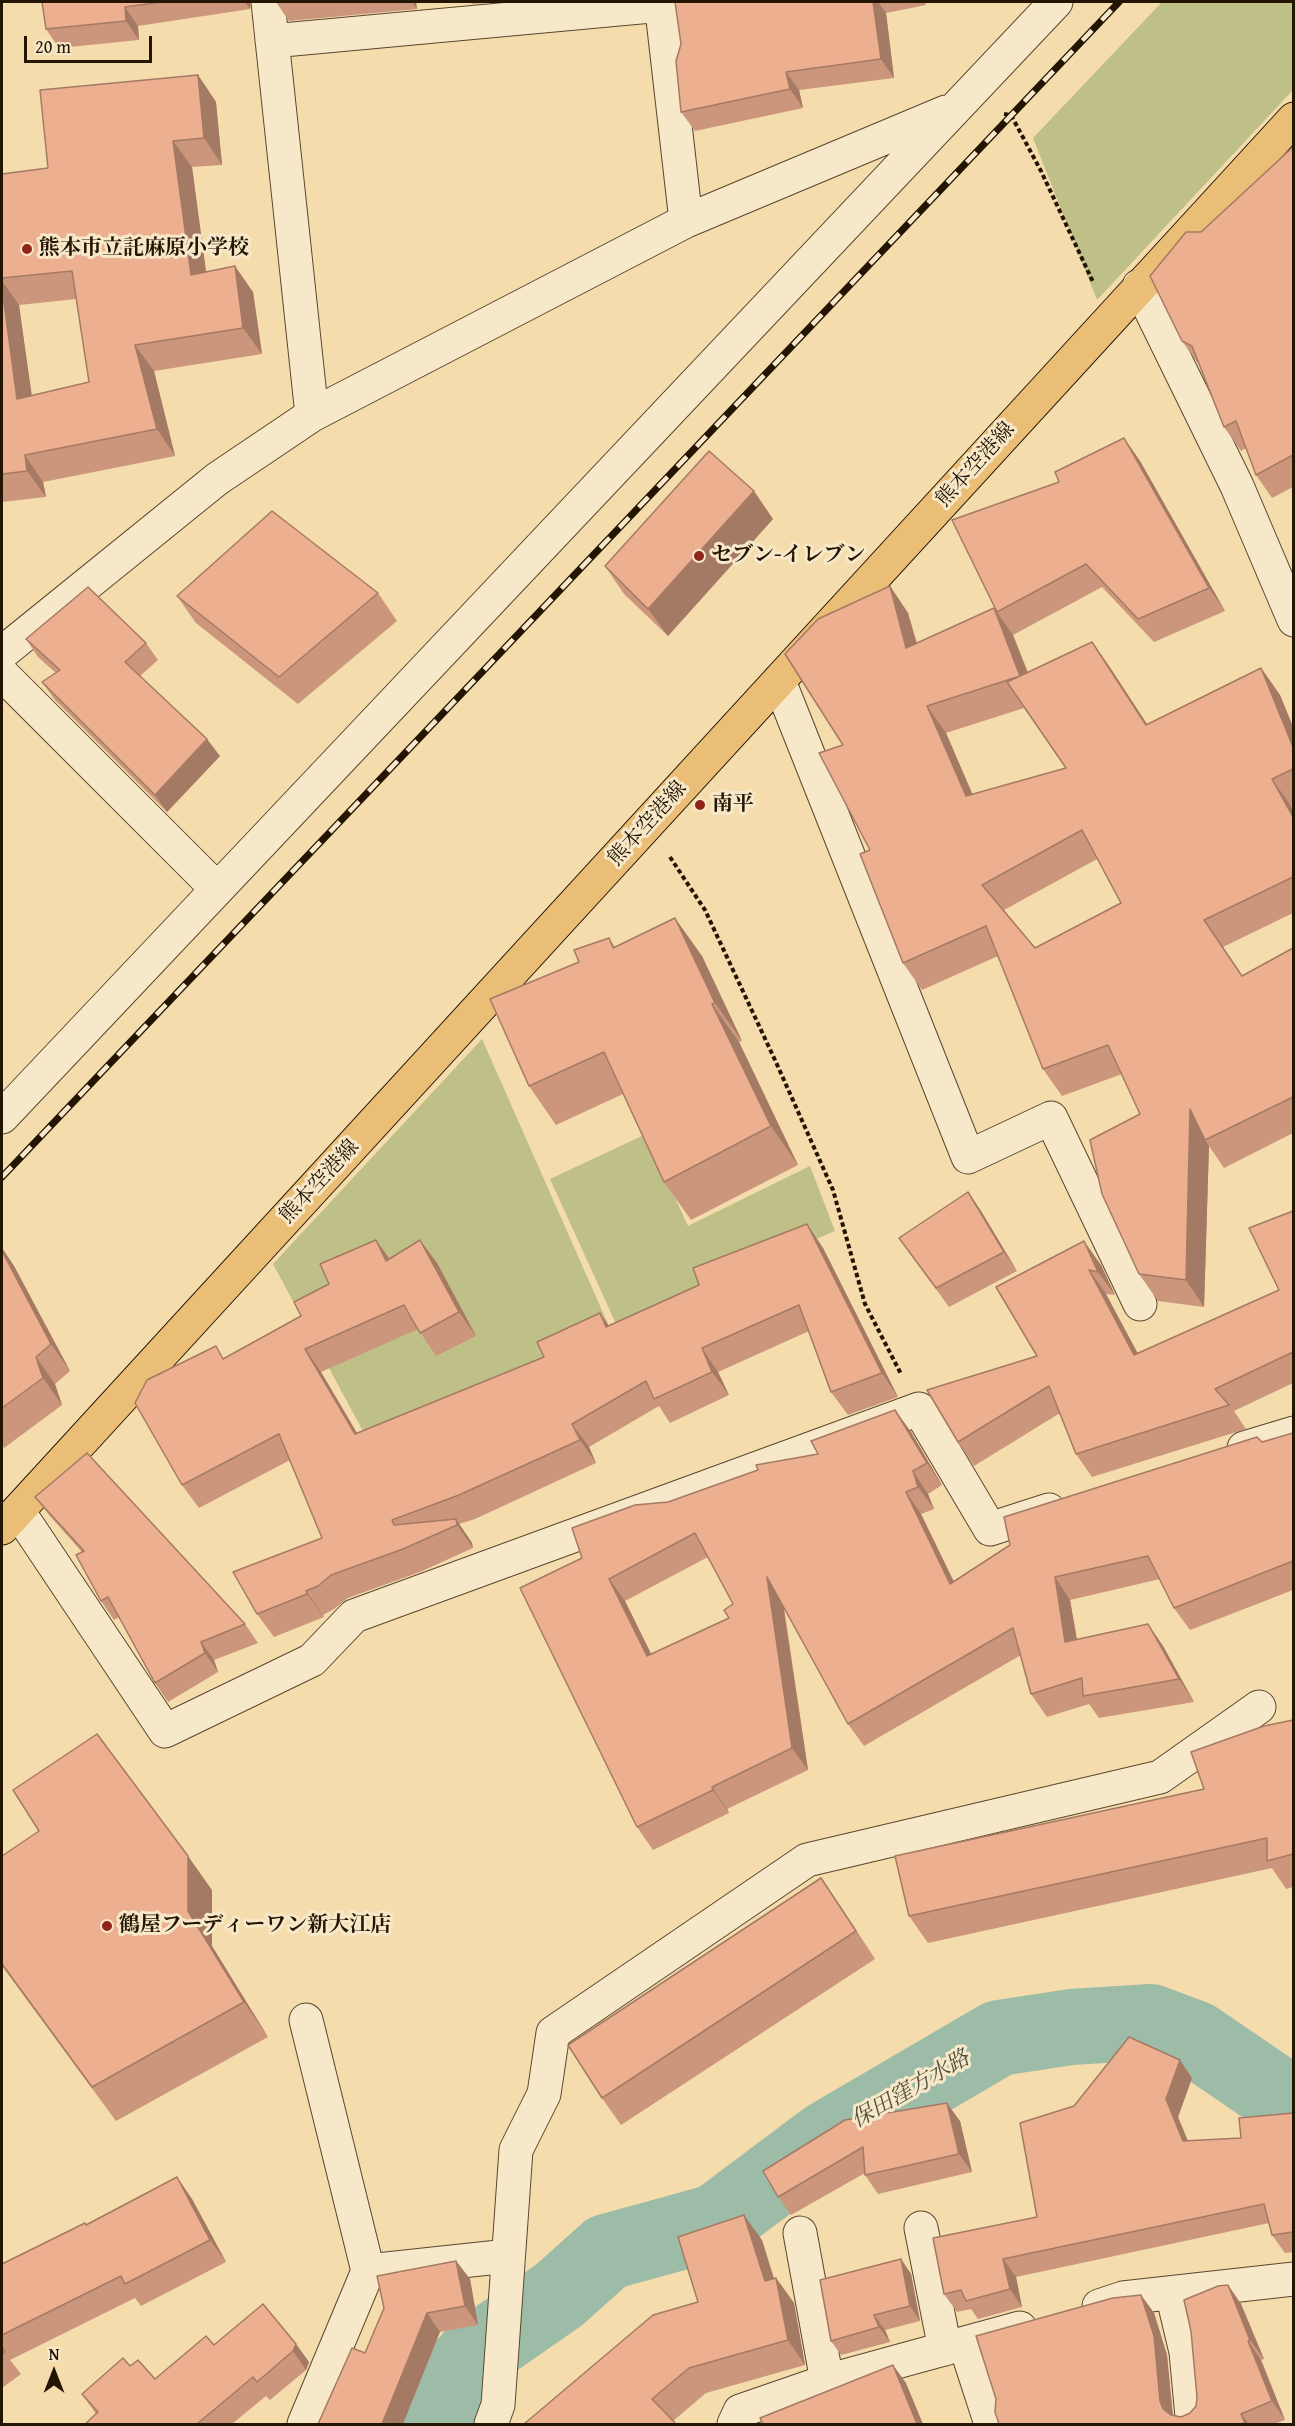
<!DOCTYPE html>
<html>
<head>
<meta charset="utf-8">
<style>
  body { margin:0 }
  #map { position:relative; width:1295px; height:2426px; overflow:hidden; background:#f5dcad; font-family:"Gentium Book Plus",serif }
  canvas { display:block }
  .frame { position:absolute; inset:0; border:3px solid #241502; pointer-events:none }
  .north { position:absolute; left:24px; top:2342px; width:60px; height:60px; -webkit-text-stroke:4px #f8e8ca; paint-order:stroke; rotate:0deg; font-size:16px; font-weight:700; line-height:24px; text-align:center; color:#241502 }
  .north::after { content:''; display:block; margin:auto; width:21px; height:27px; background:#241502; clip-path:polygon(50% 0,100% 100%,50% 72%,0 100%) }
  .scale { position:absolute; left:24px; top:36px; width:128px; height:27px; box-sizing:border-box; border:3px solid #241502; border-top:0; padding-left:8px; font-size:18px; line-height:21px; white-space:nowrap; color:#241502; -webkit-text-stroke:4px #f8e8ca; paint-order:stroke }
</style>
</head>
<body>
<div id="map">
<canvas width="1295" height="2426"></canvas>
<div class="frame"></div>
<div class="north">N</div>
<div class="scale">20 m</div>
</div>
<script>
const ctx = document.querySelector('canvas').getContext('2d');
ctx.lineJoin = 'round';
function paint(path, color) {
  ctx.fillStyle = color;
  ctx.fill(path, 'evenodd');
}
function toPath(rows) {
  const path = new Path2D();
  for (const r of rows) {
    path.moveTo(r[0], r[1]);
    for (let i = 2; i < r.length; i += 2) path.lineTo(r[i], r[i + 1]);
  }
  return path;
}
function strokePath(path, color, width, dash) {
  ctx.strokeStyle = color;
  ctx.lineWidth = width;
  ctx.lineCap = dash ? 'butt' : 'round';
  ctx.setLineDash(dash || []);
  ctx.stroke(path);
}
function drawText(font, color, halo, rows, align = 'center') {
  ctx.font = font + ' "Gentium Book Plus","Noto Serif JP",serif';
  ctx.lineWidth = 6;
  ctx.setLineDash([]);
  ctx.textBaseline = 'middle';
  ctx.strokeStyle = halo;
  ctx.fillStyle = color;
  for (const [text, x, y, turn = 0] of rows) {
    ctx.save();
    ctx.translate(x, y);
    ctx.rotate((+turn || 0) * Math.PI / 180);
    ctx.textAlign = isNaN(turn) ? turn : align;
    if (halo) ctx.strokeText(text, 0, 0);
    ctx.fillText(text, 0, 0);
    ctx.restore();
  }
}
const green = toPath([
  [1162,2,1293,2,1293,90,1097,300,1033,138],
  [482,1039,612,1333,372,1448,273,1264],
  [646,1134,688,1226,810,1166,835,1231,617,1326,550,1179]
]);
const river = toPath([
  [435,2424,444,2390,477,2352,559,2295,607,2252,716,2222,828,2138,999,2038,1071,2027,1151,2022,1194,2038,1282,2098,1294,2101]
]);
const path = toPath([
  [1004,114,1011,115,1041,171,1093,282],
  [670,857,705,910,775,1060,833,1190,865,1304,901,1374]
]);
const minor = toPath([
  [268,2,312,415],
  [661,2,686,221],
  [272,41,662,5],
  [1139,286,1237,486,1294,620],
  [2,653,217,479,312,415,686,221,946,112],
  [2,674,217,889],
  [779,681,968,1157,1051,1118,1140,1304],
  [2,1117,1056,2],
  [1244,1448,1294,1433],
  [18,1511,165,1731,312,1660,354,1616,919,1409,990,1529,1049,1510],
  [921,2228,945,2349],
  [800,2233,827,2381],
  [368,2271,508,2256],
  [1172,2293,1186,2352,1192,2417],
  [1099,2306,1123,2298,1294,2279],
  [965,2344,991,2424],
  [304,2424,368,2271,306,2020],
  [491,2424,498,2405,516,2150,544,2094,553,2033,807,1860,1160,1777,1259,1707],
  [734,2424,740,2411,827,2381,1020,2328]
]);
const major = toPath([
  [2,1528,1294,119]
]);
const rail = toPath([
  [2,1177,1119,2]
]);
const wall = toPath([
  [42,2,251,2,250,9,138,26,139,40,59,48,46,29],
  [276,2,416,2,417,9,289,21],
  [471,2,496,2,472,4],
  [675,2,925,2,926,5,886,13,894,78,799,90,803,108,695,131,681,112,681,44],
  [198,75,216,102,222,165,192,167,206,272,253,292,262,354,154,371,175,456,43,482,46,497,2,502,2,174,48,168],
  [76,299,89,382,31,396,19,305],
  [1293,147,1293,487,1272,498,1256,475,1246,448,1241,451,1224,427,1199,365,1182,341,1201,232],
  [1124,438,1140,461,1225,611,1154,642,1102,587,1013,635,1028,672,1092,642,1111,669,1147,724,1261,668,1280,695,1293,727,1293,805,1291,806,1293,811,1293,913,1223,947,1242,976,1293,948,1293,1133,1224,1168,1209,1146,1204,1307,1158,1301,1139,1274,1140,1114,1122,1074,1062,1096,1043,1069,998,956,922,990,903,963,870,850,843,745,890,586,908,613,917,643,994,608,997,612,1059,482],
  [1024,708,1066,768,972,794,946,733],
  [1097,859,1121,903,1035,948,1004,910],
  [773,519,668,636,624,594,605,566],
  [378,593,397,621,298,704,196,623,177,596],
  [26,639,146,643,158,660,140,676,220,756,167,812,55,700,42,682,56,673,38,657],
  [609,938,615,947,702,956,742,1041,739,1042,798,1165,691,1220,664,1182,623,1094,556,1125,529,1086,579,962],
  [968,1192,981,1211,1017,1271,949,1307,899,1238],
  [1293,1211,1293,1383,1234,1411,1246,1429,1092,1477,1076,1454,1060,1413,974,1466,958,1442,1037,1356,996,1287,1101,1265,1115,1295,1106,1294,1137,1353,1279,1290],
  [807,1224,823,1248,898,1397,848,1415,831,1392,809,1331,718,1372,729,1395,670,1423,659,1406,589,1447,596,1463,475,1519,459,1524,472,1543,473,1548,420,1572,348,1598,334,1609,323,1615,324,1617,274,1637,257,1614,322,1538,290,1460,199,1508,182,1485,225,1358,301,1316,329,1284,376,1240,390,1259,437,1263,476,1336,436,1356,418,1329,321,1372,357,1433,544,1357,600,1313,609,1326,699,1285],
  [2,1248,14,1266,70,1371,55,1384,62,1405,4,1448,2,1443],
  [895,1410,911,1432,942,1485,928,1494,934,1509,921,1514,954,1582,1262,1442,1293,1433,1293,1590,1190,1630,1174,1608,1160,1579,1070,1600,1077,1639,1148,1624,1163,1646,1194,1702,1099,1718,1089,1704,1047,1717,1031,1694,1021,1655,864,1746,848,1724,784,1607,808,1770,727,1809,729,1813,653,1850,637,1827,582,1558,668,1502,818,1454],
  [708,1557,733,1604,729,1618,651,1654,625,1601],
  [35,1497,245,1624,258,1643,214,1660,218,1672,168,1702,155,1683,119,1617,114,1620,101,1601,82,1552,49,1515],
  [1293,1720,1293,1887,1286,1889,1272,1868,928,1943,909,1916,1204,1789],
  [2,1856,212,1890,212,1946,268,2037,116,2121,2,1966],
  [821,1878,875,1959,621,2125,602,2098],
  [1192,2078,1178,2117,1188,2141,1241,2138,1293,2113,1293,2252,1285,2253,1272,2235,1269,2223,1016,2277,1022,2307,978,2319,971,2309,957,2312,944,2294,1037,2217],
  [960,2121,972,2172,878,2194,865,2175,865,2173,791,2215,778,2197,763,2171],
  [177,2177,192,2199,226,2262,141,2306,135,2298,10,2360,21,2374,2,2388,2,2264,86,2225],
  [762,2240,774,2279,776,2278,794,2303,805,2365,706,2393,673,2421,524,2424,698,2302],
  [901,2259,911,2274,920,2321,885,2330,890,2342,841,2355,831,2341],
  [456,2261,470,2279,478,2325,440,2332,365,2353],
  [1228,2285,1241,2304,1264,2359,1261,2360,1285,2420,1274,2424,999,2424,1141,2295,1154,2313,1167,2355,1173,2415,1181,2417,1190,2413,1196,2406],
  [296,2344,309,2362,306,2370,270,2400,266,2396,232,2424,85,2424,96,2414,82,2394,130,2366,155,2379,214,2345]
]);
const shadedWall = toPath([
  [245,2,251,2,250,9],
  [412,2,416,2,417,9],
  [873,2,878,2,886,13,894,78,881,59],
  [125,7,138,26,139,40,126,21],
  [786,72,799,90,803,108,790,89],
  [198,75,216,102,222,165,204,138],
  [173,141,192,167,210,301,191,275],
  [235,266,253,292,262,354,243,328],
  [2,281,19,305,36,425,17,399,2,288],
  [135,345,154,371,175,456,157,429],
  [1124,438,1140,461,1225,611,1209,588],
  [25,455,43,482,46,497,27,471],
  [754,491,773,519,668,636,648,609],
  [890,586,908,613,925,675,906,648],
  [994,608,1013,635,1039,703,1020,676],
  [1092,642,1111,669,1165,752,1146,725],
  [1261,668,1280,695,1293,727,1293,747],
  [927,706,946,733,985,823,966,796],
  [207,739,220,756,167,812,155,795],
  [1272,779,1291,806,1293,811,1293,817],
  [675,918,702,956,742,1041,715,1003],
  [712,1004,739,1042,798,1165,771,1126],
  [1190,1109,1205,1140,1209,1146,1204,1307,1186,1280],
  [968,1192,981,1211,1017,1271,1004,1252],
  [807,1224,823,1248,898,1397,882,1373],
  [376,1240,392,1263,386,1261],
  [420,1240,437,1263,476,1336,459,1312],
  [1084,1241,1101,1265,1115,1295,1098,1272],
  [2,1248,14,1266,70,1371,51,1344,2,1251],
  [1089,1270,1106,1294,1151,1378,1134,1355],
  [600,1313,616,1336,606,1327],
  [702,1348,718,1372,729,1395,712,1372],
  [305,1349,321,1372,371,1457,355,1434],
  [36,1357,55,1384,62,1405,43,1378],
  [895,1410,911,1432,942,1485,927,1463],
  [572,1424,589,1447,596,1463,580,1440],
  [913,1471,928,1494,934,1509,918,1487],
  [906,1492,921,1514,966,1607,950,1584],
  [456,1519,472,1543,473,1548,457,1525],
  [767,1577,782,1599,808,1770,792,1748],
  [1055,1577,1070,1600,1081,1664,1065,1642],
  [609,1579,625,1601,663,1678,647,1656],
  [306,1591,323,1615,324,1617,307,1594],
  [1148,1624,1163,1646,1194,1702,1179,1679],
  [201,1642,214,1660,218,1672,205,1653],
  [712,1787,727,1809,729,1813,713,1790],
  [188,1856,212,1890,212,1946,268,2037,244,2002,188,1911],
  [821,1878,840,1906,875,1959,856,1931],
  [1180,2060,1192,2078,1178,2117,1195,2159,1183,2141,1166,2099],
  [947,2103,960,2121,972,2172,959,2154],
  [177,2177,192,2199,226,2262,210,2240],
  [744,2215,762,2240,779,2295,776,2278,794,2303,805,2365,788,2340,765,2281],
  [901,2259,911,2274,920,2321,910,2306],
  [1003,2259,1016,2277,1022,2307,1010,2289],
  [456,2261,470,2279,478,2325,465,2306],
  [1228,2285,1241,2304,1264,2359,1250,2340],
  [1141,2295,1154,2313,1167,2355,1173,2419,1163,2409,1160,2401],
  [427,2313,440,2332,403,2424,382,2424],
  [874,2315,885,2330,890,2342,879,2327],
  [1248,2341,1261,2360,1285,2420,1272,2401],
  [296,2344,309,2362,306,2370,293,2351],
  [893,2365,906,2383,923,2424,917,2424],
  [1241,2414,1249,2424,1246,2424,1245,2423]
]);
const building = toPath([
  [42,2,162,2,125,7,126,21,46,29,42,2],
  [675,2,873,2,881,59,786,72,790,89,681,112,676,61,681,44,675,2],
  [198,75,204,138,173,141,191,275,235,266,243,328,135,345,157,429,25,455,27,471,2,474,2,288,17,399,89,382,72,271,2,278,2,174,48,168,40,90,198,75],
  [1293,147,1293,455,1256,475,1236,421,1224,427,1192,346,1182,341,1150,276,1186,232,1201,232,1293,147],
  [1124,438,1209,588,1138,619,1086,564,997,612,952,520,1059,482,1055,472,1124,438],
  [709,451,754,491,648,609,605,566,709,451],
  [272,511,378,593,279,677,177,596,272,511],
  [890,586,906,648,994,608,1020,676,1092,642,1146,725,1261,668,1293,747,1293,769,1272,779,1293,817,1293,877,1204,920,1242,976,1293,948,1293,1097,1205,1140,1190,1109,1186,1280,1139,1274,1102,1194,1090,1140,1140,1114,1108,1045,1043,1069,986,926,903,963,860,854,870,850,819,753,843,745,785,654,818,619,890,586],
  [1020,676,1007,682,1066,768,966,796,927,706,1020,676],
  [1082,830,1121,903,1035,948,982,885,1082,830],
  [88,587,146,643,125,662,207,739,155,795,42,682,60,670,26,639,88,587],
  [675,918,715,1003,712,1004,771,1126,664,1182,604,1052,529,1086,490,999,579,962,574,950,609,938,613,948,675,918],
  [968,1192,1004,1252,936,1288,899,1238,968,1192],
  [1293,1211,1293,1352,1215,1389,1229,1405,1076,1454,1049,1386,958,1442,927,1390,1037,1356,996,1287,1084,1241,1098,1272,1089,1270,1134,1355,1279,1290,1249,1228,1293,1211],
  [807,1224,882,1373,831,1392,799,1305,702,1348,712,1372,654,1399,646,1381,572,1424,580,1440,459,1495,392,1520,394,1525,456,1519,457,1525,403,1549,331,1575,318,1586,306,1591,307,1594,257,1614,233,1572,322,1538,279,1434,182,1485,135,1403,147,1380,216,1346,223,1359,301,1316,294,1302,329,1284,320,1264,376,1240,386,1261,420,1240,459,1312,420,1333,404,1305,305,1349,355,1434,544,1357,537,1342,600,1313,606,1327,699,1285,693,1268,807,1224],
  [2,1251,51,1344,36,1357,43,1378,2,1408,2,1251],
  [895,1410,927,1463,913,1471,918,1487,906,1492,950,1584,1010,1545,1004,1517,1257,1437,1262,1442,1293,1433,1293,1561,1174,1608,1148,1556,1055,1577,1065,1642,1148,1624,1179,1679,1083,1696,1082,1678,1031,1694,1013,1628,848,1724,767,1577,792,1748,712,1787,713,1790,637,1827,520,1588,582,1558,572,1528,635,1505,668,1502,758,1470,756,1465,818,1454,811,1441,895,1410],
  [695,1533,733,1604,724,1610,729,1618,647,1656,609,1579,695,1533],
  [87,1453,245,1624,201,1642,205,1653,155,1683,108,1597,101,1601,76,1555,84,1551,35,1497,87,1453],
  [1293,1720,1293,1854,1267,1861,1267,1838,909,1916,895,1856,1204,1789,1191,1752,1264,1726,1293,1720],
  [97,1734,188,1856,188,1911,244,2002,92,2087,2,1964,2,1856,39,1831,13,1790,97,1734],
  [821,1878,856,1931,602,2098,568,2045,821,1878],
  [1129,2037,1180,2060,1166,2099,1183,2141,1241,2138,1239,2118,1293,2113,1293,2232,1272,2235,1264,2204,1003,2259,1010,2289,966,2301,961,2290,944,2294,933,2238,1037,2217,1020,2123,1074,2106,1129,2037],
  [947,2103,959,2154,865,2175,863,2147,778,2197,763,2171,845,2120,947,2103],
  [177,2177,210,2240,125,2284,121,2276,2,2335,2,2264,85,2223,86,2225,177,2177],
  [744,2215,765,2281,776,2278,788,2340,689,2368,652,2399,676,2424,524,2424,653,2315,698,2302,678,2237,744,2215],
  [901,2259,910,2306,874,2315,879,2327,831,2341,820,2280,901,2259],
  [456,2261,465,2306,427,2313,382,2424,318,2424,352,2348,365,2353,384,2308,377,2276,456,2261],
  [1228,2285,1250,2340,1248,2341,1272,2401,1241,2414,1245,2423,1240,2424,999,2424,995,2412,996,2399,976,2336,1113,2298,1141,2295,1154,2336,1160,2401,1163,2409,1171,2415,1181,2417,1190,2413,1196,2406,1197,2397,1191,2331,1184,2300,1218,2286,1228,2285],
  [263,2304,296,2344,293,2351,257,2382,253,2377,197,2424,85,2424,98,2412,82,2394,123,2358,130,2366,138,2360,155,2379,206,2336,214,2345,263,2304],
  [2,2347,5,2352,2,2355,2,2347],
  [893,2365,917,2424,763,2424,760,2418,893,2365]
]);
const markers = [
  [27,249,6,"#8f2418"],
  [699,556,6,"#8f2418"],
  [700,805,6,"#8f2418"],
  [107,1926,6,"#8f2418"]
];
const poiNames = [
  ["熊本市立託麻原小学校",39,249],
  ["セブン-イレブン",711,556],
  ["南平",712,805],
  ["鶴屋フーディーワン新大江店",119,1926]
];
const streetNames = [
  ["熊本空港線",976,465,-48],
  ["熊本空港線",648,824,-48],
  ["熊本空港線",320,1182,-47]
];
const waterNames = [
  ["保田窪方水路",911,2090,-30]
];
paint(green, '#bfbf88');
strokePath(river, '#9dbca7', 76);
strokePath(minor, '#58472d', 35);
strokePath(major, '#241502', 35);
strokePath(path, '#241502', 4, [4.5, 3]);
strokePath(minor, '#f8e8ca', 33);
strokePath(major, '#eabe76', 33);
strokePath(rail, '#241502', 7);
strokePath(rail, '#f8e8ca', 4.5, [14]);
paint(wall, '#cb967b');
paint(shadedWall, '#a57a64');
paint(building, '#ecaf8f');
strokePath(building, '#a57a64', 1.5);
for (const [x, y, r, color] of markers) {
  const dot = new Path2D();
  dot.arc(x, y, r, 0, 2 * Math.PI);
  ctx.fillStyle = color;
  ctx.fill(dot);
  strokePath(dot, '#f8e8ca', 2);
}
drawText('bold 21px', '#241502', '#f8e8ca', poiNames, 'left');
drawText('21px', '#241502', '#f8e8ca', streetNames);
drawText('italic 22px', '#4e4f3c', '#f8e8ca', waterNames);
</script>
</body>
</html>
